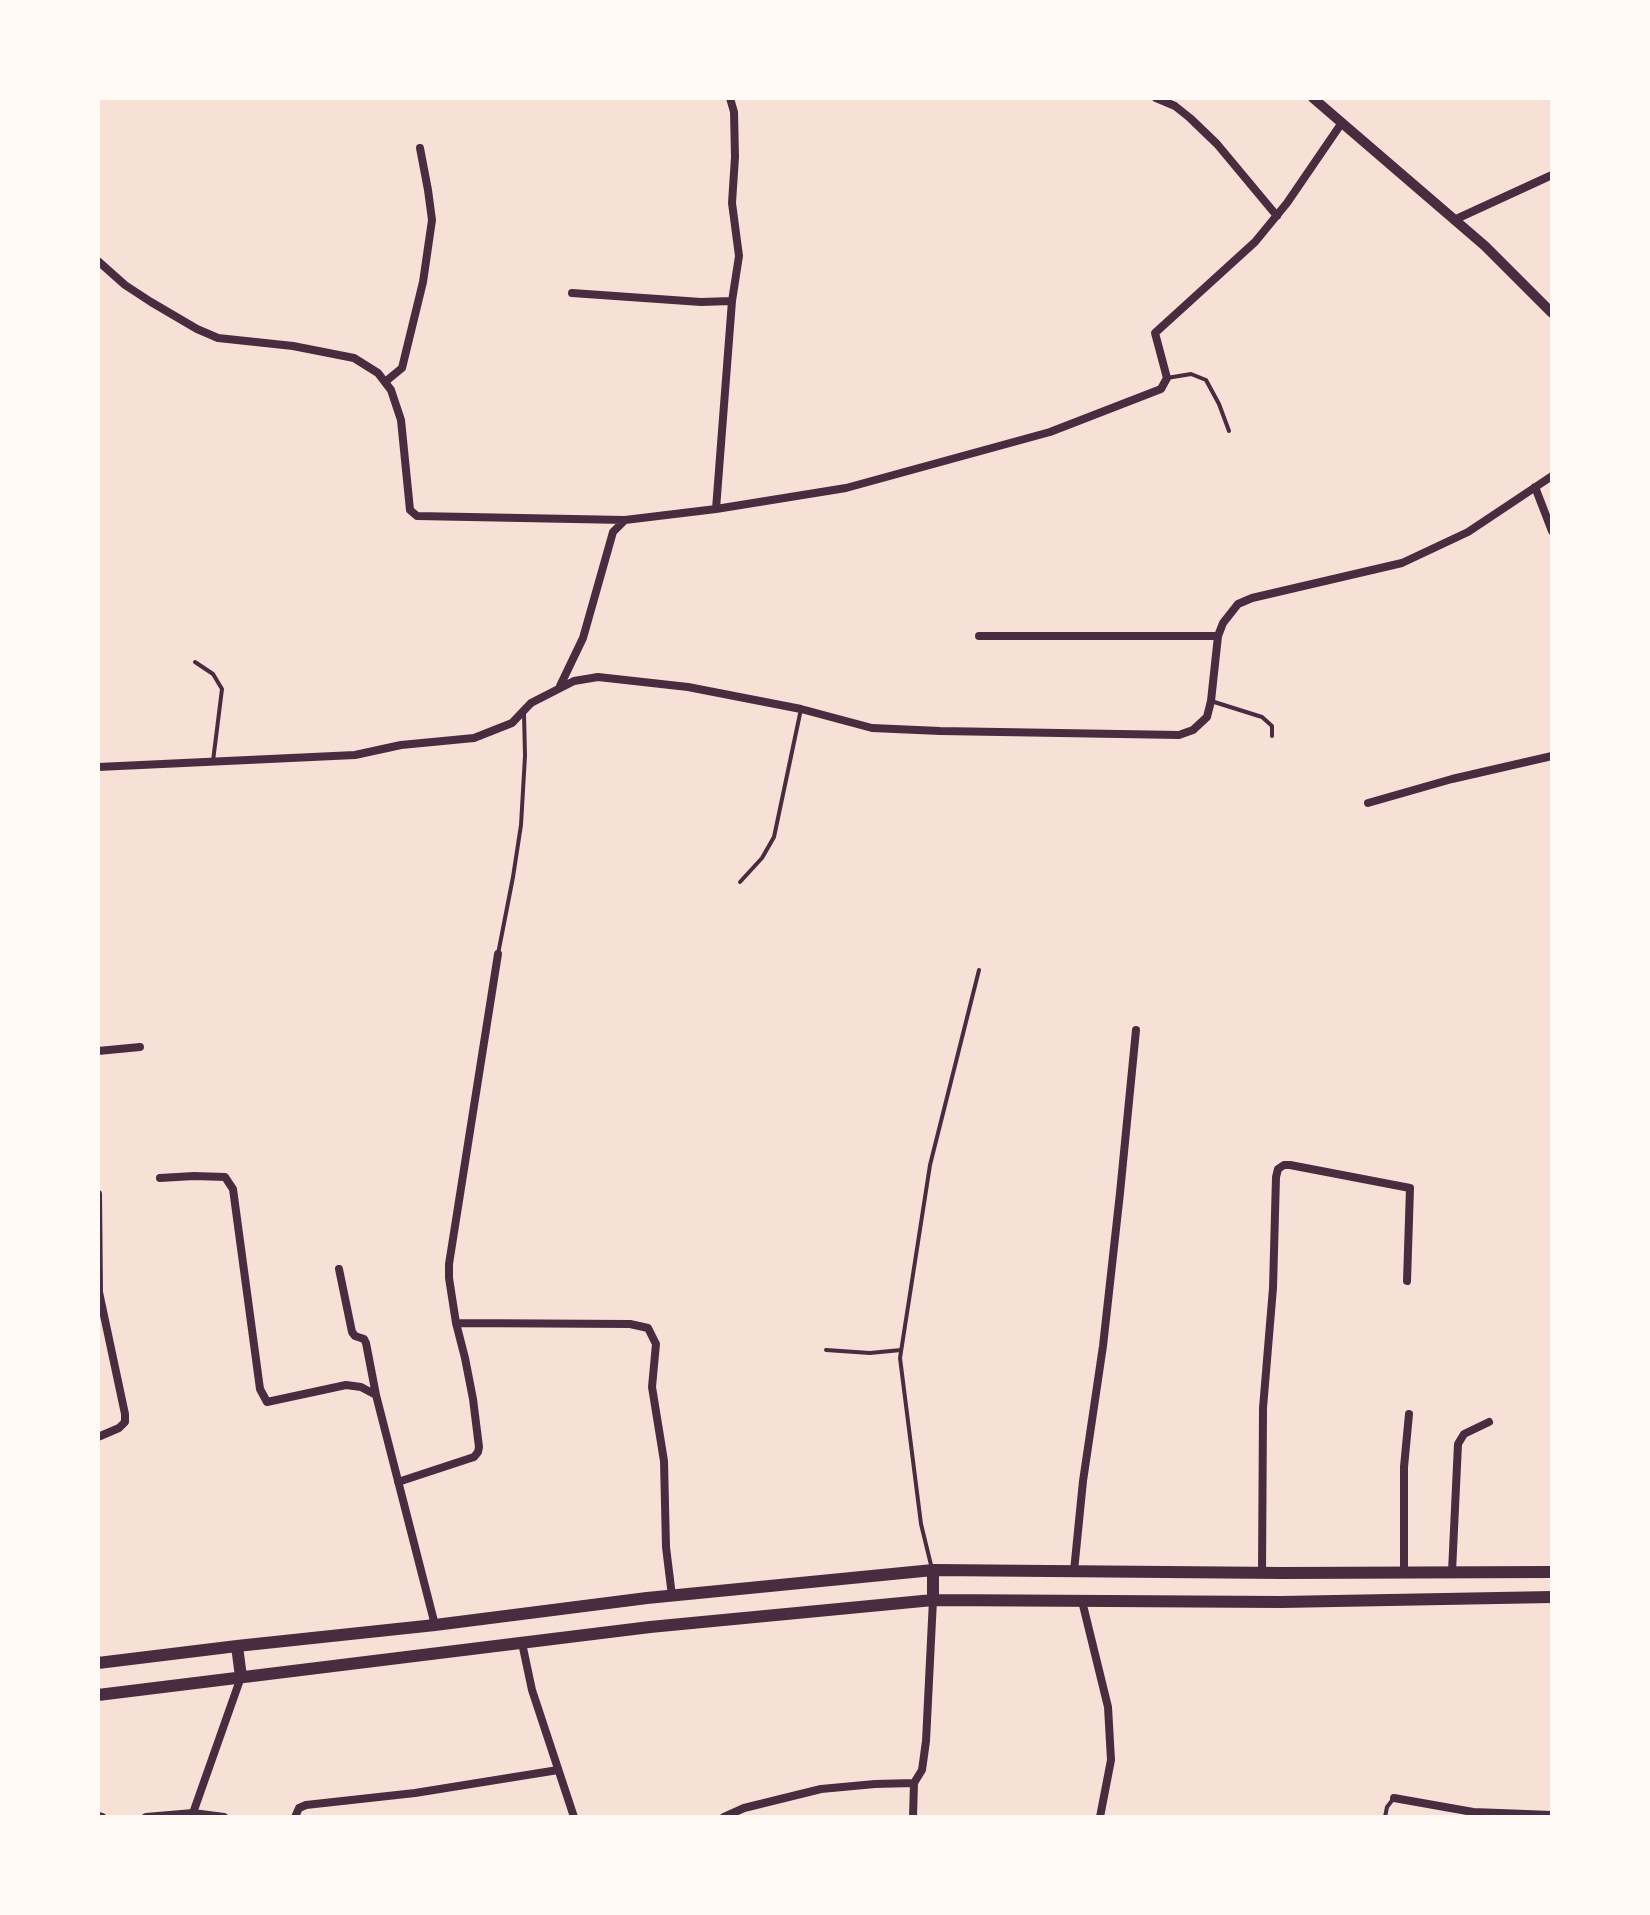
<!DOCTYPE html>
<html>
<head>
<meta charset="utf-8">
<style>
  body { margin:0 }
  #map { position:relative; width:1650px; height:1915px; overflow:hidden; background:#f7e1d7; font-family:"Public Sans",sans-serif }
  canvas { display:block }
  .frame { position:absolute; inset:0; border:100px solid #fffaf5; pointer-events:none }
</style>
</head>
<body>
<div id="map">
<canvas width="1650" height="1915"></canvas>
<div class="frame"></div>
</div>
<script>
const ctx = document.querySelector('canvas').getContext('2d');
ctx.lineJoin = 'round';
function toPath(rows) {
  const path = new Path2D();
  for (const r of rows) {
    path.moveTo(r[0], r[1]);
    for (let i = 2; i < r.length; i += 2) path.lineTo(r[i], r[i + 1]);
  }
  return path;
}
function strokePath(path, color, width, dash) {
  ctx.strokeStyle = color;
  ctx.lineWidth = width;
  ctx.lineCap = dash ? 'butt' : 'round';
  ctx.setLineDash(dash || []);
  ctx.stroke(path);
}
const service = toPath([
  [1167,378,1191,374,1206,380,1219,404,1229,431],
  [195,662,213,674,222,689,213,761],
  [1211,701,1262,717,1272,726,1272,736],
  [740,882,762,858,774,837,801,709],
  [498,954,513,877,521,825,525,756,524,713],
  [826,1350,870,1353,901,1350],
  [932,1569,921,1524,900,1358,930,1165,979,970],
  [1385,1817,1387,1807,1394,1798]
]);
const minor = toPath([
  [1156,98,1175,106,1190,118,1217,144,1277,216],
  [1454,220,1552,175],
  [98,261,125,285,151,302,197,329,218,338,293,346,354,358,378,373,391,390,401,420,410,510,417,516,625,520],
  [572,293,701,302,732,301],
  [385,382,402,368,423,282,432,220,428,190,420,148],
  [1535,487,1552,531],
  [716,509,732,301,739,256,732,203,735,157,734,112,730,98],
  [979,636,1218,636],
  [560,686,583,638,613,532,625,520,716,509,846,488,1050,432,1161,389,1167,378,1155,333,1255,242,1287,203,1341,124],
  [98,767,355,755,401,745,474,738,512,723,531,703,574,681,598,677,688,687,801,709,872,728,940,731,1179,735,1193,730,1207,717,1211,701,1218,636,1223,623,1238,604,1252,598,1402,563,1468,532,1552,476],
  [1368,803,1452,779,1552,756],
  [98,1051,140,1047],
  [160,1178,194,1176,225,1177,233,1189,260,1389,267,1402,346,1385,361,1387,376,1395,435,1625],
  [339,1269,352,1332,355,1336,364,1339,366,1343,376,1395],
  [456,1323,630,1324,648,1328,656,1344,652,1387,664,1461,666,1547,672,1596],
  [98,1437,119,1428,125,1422,125,1414,99,1292,98,1194],
  [398,1482,474,1457,478,1452,479,1447,473,1399,465,1358,456,1323,449,1278,449,1264,498,954],
  [1074,1571,1083,1481,1103,1346,1120,1193,1136,1030],
  [1404,1572,1404,1467,1409,1414],
  [1452,1572,1458,1444,1464,1434,1489,1422],
  [1262,1573,1263,1408,1273,1288,1276,1177,1278,1169,1284,1165,1290,1165,1410,1188,1407,1281],
  [1082,1601,1108,1707,1111,1760,1100,1817],
  [522,1643,532,1690,574,1817],
  [1394,1798,1473,1812,1552,1815],
  [193,1813,224,1817],
  [98,1816,102,1817],
  [146,1817,193,1813,241,1677],
  [295,1817,299,1808,306,1805,415,1793,558,1770],
  [724,1817,744,1808,821,1789,875,1784,914,1783],
  [913,1817,914,1783,922,1770,926,1741,933,1600]
]);
const tertiary = toPath([
  [1313,98,1485,246,1552,313]
]);
const primary = toPath([
  [933,1570,933,1600],
  [237,1646,241,1677],
  [98,1663,237,1646,435,1625,647,1598,933,1570,1282,1573,1552,1572],
  [98,1695,650,1627,933,1600,1281,1602,1552,1597]
]);
strokePath(service, '#4a2c40', 4);
strokePath(minor, '#4a2c40', 8);
strokePath(tertiary, '#4a2c40', 10);
strokePath(primary, '#4a2c40', 12);
</script>
</body>
</html>
